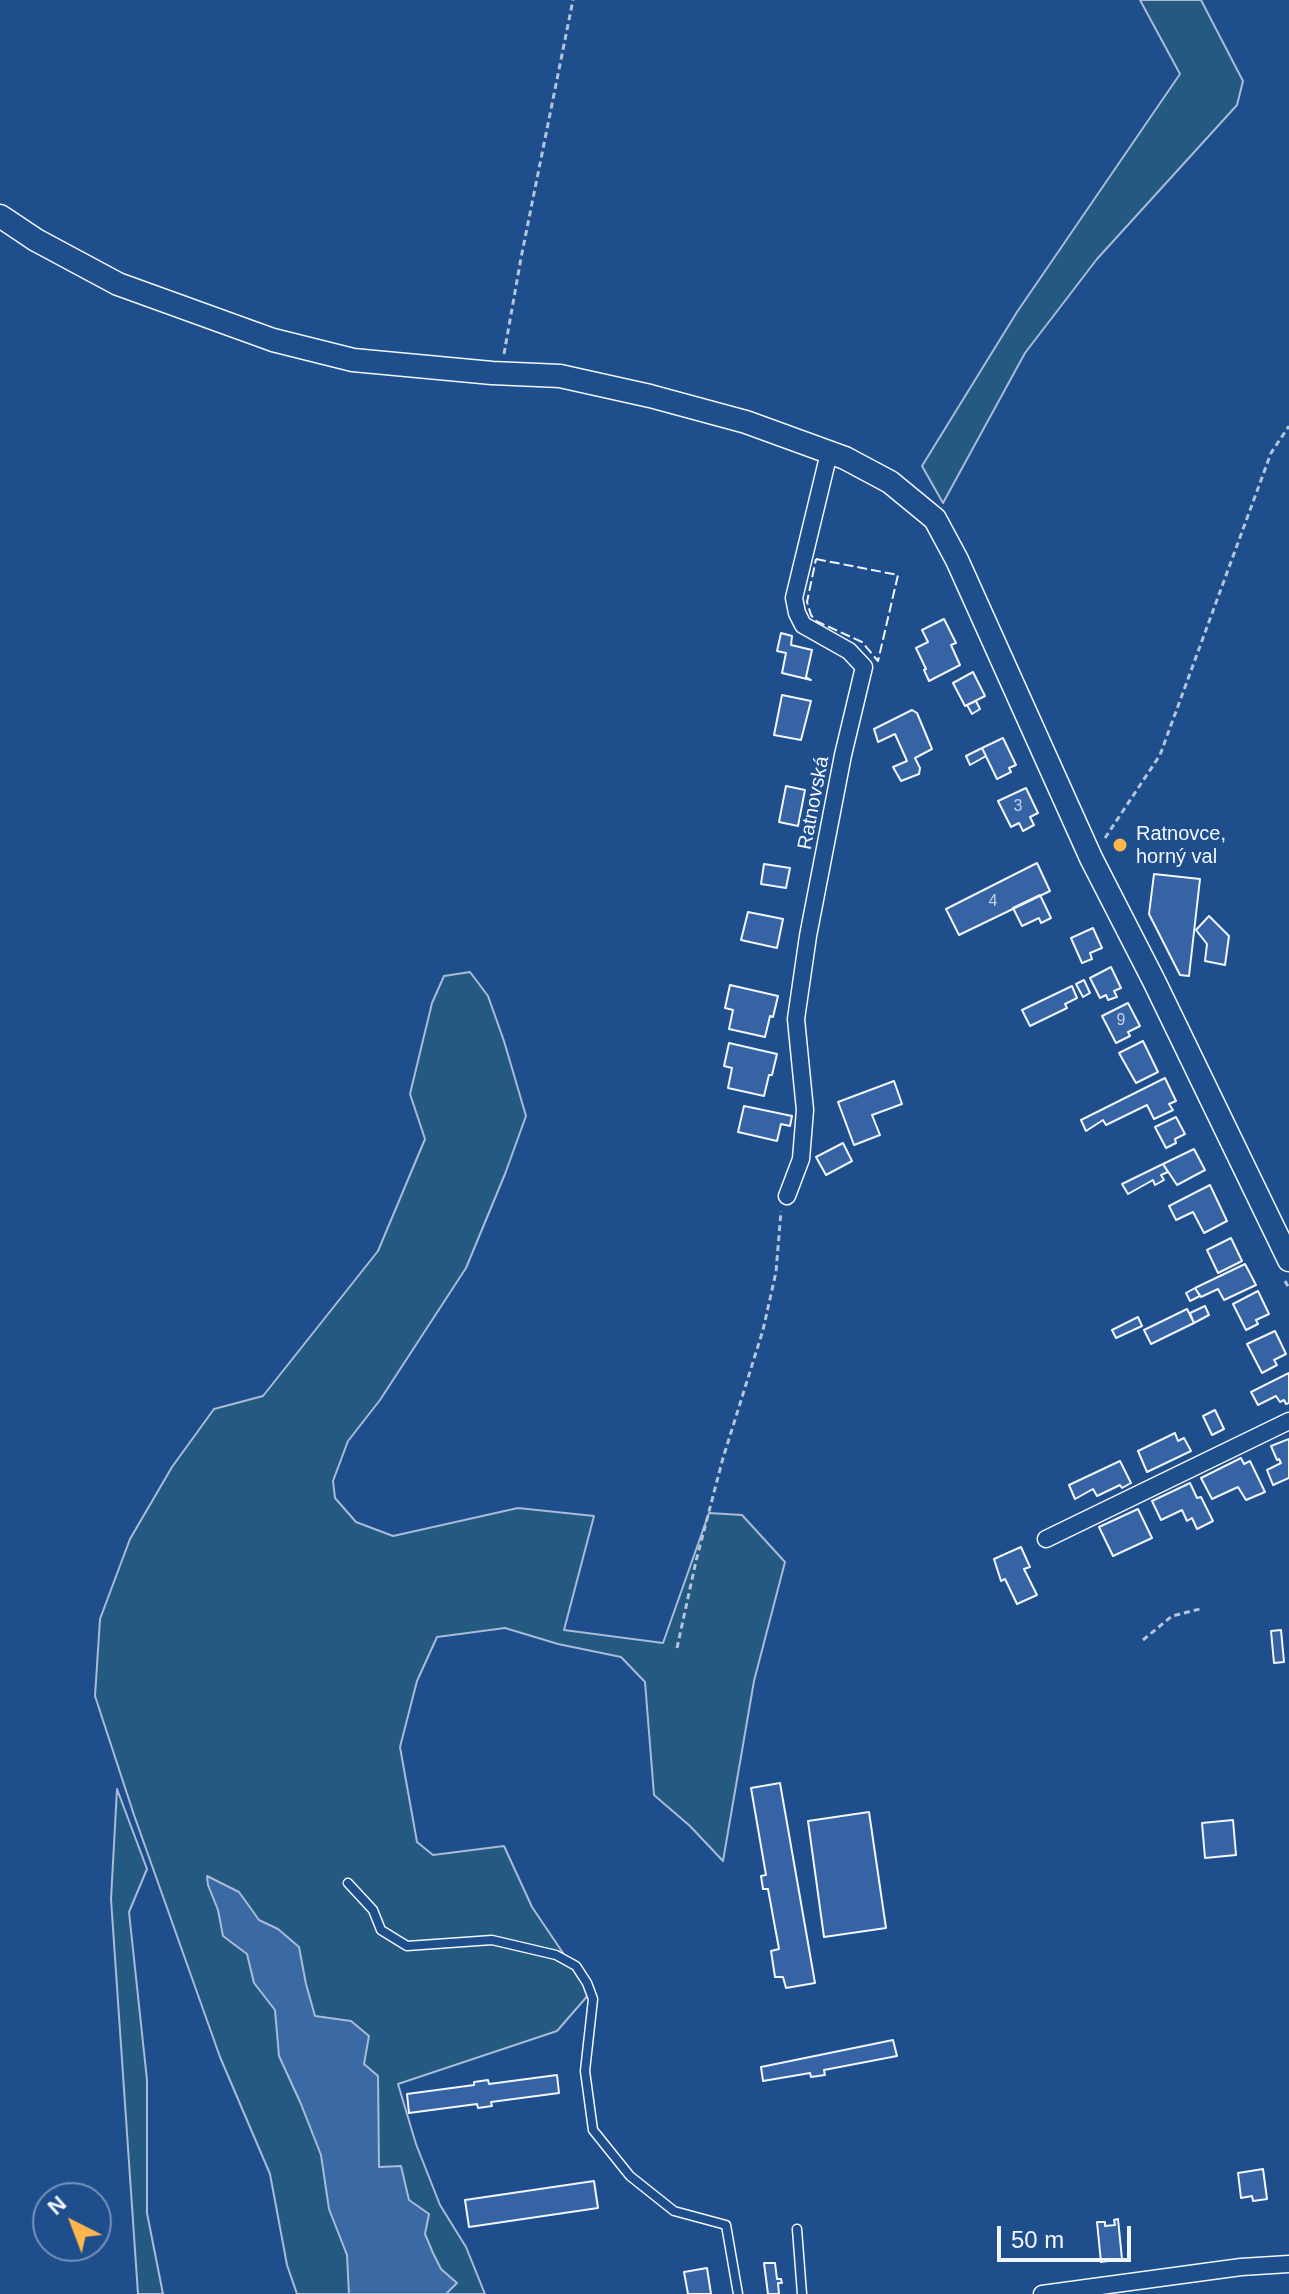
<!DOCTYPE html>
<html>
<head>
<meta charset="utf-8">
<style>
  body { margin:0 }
  #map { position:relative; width:1289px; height:2294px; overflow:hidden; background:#1f4e8c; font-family:Helvetica,sans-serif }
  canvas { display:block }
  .north { position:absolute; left:32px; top:2182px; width:80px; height:80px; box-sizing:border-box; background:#1f4e8c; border:2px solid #7391ba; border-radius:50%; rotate:318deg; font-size:22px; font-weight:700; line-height:32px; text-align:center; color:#f2f6ff }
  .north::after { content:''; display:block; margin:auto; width:28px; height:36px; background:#ffb74d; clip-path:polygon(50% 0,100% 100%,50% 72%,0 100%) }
  .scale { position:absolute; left:997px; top:2226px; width:134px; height:36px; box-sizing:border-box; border:4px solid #f2f6ff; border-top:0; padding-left:10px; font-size:24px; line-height:28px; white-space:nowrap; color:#f2f6ff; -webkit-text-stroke:6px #1f4e8c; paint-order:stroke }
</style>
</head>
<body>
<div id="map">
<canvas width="1289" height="2294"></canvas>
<div class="north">N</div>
<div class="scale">50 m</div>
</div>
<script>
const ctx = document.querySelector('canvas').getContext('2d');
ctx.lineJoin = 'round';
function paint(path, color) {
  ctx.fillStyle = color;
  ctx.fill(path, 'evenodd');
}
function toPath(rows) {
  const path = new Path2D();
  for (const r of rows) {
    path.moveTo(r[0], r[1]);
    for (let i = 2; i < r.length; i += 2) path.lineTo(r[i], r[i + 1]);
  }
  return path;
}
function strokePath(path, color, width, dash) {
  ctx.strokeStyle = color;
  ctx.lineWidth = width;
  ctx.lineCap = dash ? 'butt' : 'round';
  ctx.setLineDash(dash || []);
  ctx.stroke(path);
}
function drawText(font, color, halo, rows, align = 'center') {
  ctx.font = font + ' Helvetica,sans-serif';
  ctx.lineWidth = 6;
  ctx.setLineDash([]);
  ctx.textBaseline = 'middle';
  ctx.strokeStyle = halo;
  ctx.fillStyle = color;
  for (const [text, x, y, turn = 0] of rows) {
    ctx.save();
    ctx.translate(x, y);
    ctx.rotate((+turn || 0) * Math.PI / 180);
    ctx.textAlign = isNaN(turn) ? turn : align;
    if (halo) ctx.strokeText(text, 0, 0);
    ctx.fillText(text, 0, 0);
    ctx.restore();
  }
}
const green = toPath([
  [1140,0,1201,0,1243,81,1237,105,1097,259,1025,353,943,503,922,466,1017,312,1180,74,1140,0],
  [470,972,488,996,504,1041,526,1116,505,1174,466,1268,380,1400,348,1441,333,1481,335,1498,356,1522,393,1536,518,1508,594,1516,564,1630,663,1643,709,1513,742,1515,785,1562,754,1681,723,1861,690,1826,654,1795,645,1682,621,1657,558,1644,505,1628,437,1637,417,1681,400,1747,417,1842,433,1855,504,1846,532,1907,590,1993,557,2031,398,2084,416,2144,440,2205,466,2247,485,2294,297,2294,287,2265,270,2174,220,2057,134,1815,95,1696,100,1619,130,1539,172,1467,214,1409,263,1396,378,1251,425,1139,410,1094,432,1003,444,976,470,972],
  [117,1789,147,1869,129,1912,147,2080,147,2213,163,2294,138,2294,111,1899,117,1789]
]);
const water = toPath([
  [207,1876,239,1892,259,1920,278,1929,299,1947,306,1984,315,2016,351,2021,369,2036,364,2064,378,2076,379,2167,401,2166,409,2200,429,2214,425,2234,433,2253,441,2269,457,2283,446,2294,349,2294,347,2255,329,2209,321,2155,301,2104,279,2056,275,2010,254,1983,247,1954,223,1936,218,1910,208,1885,207,1876]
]);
const building = toPath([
  [944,619,956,643,951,645,960,665,929,681,924,670,926,669,916,648,928,642,922,630,944,619],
  [781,633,792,636,791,645,812,650,806,677,811,680,782,673,786,653,777,651,781,633],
  [973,672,985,696,965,706,953,683,973,672],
  [782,695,811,701,801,740,774,735,782,695],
  [976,701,980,709,972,714,967,705,976,701],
  [912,710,917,713,932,749,915,758,920,768,919,774,901,781,893,767,907,761,895,734,878,742,874,729,912,710],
  [1003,738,1016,765,1009,768,1011,772,997,779,982,748,1003,738],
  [982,748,986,756,970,765,966,756,982,748],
  [786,786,805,790,798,826,779,822,786,786],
  [1026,788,1038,813,1030,817,1034,825,1023,831,1019,823,1011,827,998,801,1026,788],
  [1037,863,1050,891,959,935,946,909,1037,863],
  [764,864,790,868,786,888,761,884,764,864],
  [1154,874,1200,879,1189,976,1180,975,1149,914,1154,874],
  [1040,895,1051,918,1041,923,1039,918,1022,926,1013,908,1040,895],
  [748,912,783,919,777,948,741,940,748,912],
  [1209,916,1229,936,1225,965,1205,961,1207,944,1196,930,1209,916],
  [1093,928,1102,948,1090,953,1092,959,1082,963,1071,938,1093,928],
  [1111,967,1121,988,1114,991,1117,997,1108,1000,1106,995,1100,998,1090,978,1111,967],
  [1084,980,1090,993,1083,997,1076,984,1084,980],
  [730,985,778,996,773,1017,770,1016,765,1037,729,1029,733,1010,725,1008,730,985],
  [1072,986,1077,998,1065,1004,1067,1008,1030,1026,1022,1010,1072,986],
  [1128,1003,1140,1026,1128,1032,1130,1036,1116,1043,1102,1016,1128,1003],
  [1143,1041,1158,1072,1136,1083,1119,1053,1143,1041],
  [729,1043,777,1054,772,1075,769,1075,764,1096,728,1088,732,1068,724,1066,729,1043],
  [1165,1078,1176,1101,1169,1104,1173,1110,1154,1119,1147,1105,1106,1125,1103,1120,1086,1131,1081,1120,1165,1078],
  [894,1081,902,1104,872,1115,880,1135,854,1145,838,1102,894,1081],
  [744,1106,792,1116,790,1126,781,1124,777,1141,738,1132,744,1106],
  [1176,1117,1185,1134,1175,1139,1176,1143,1166,1148,1155,1127,1176,1117],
  [843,1143,852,1161,826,1175,816,1157,843,1143],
  [1194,1149,1205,1170,1177,1185,1163,1164,1194,1149],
  [1163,1164,1168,1172,1161,1175,1164,1180,1155,1185,1153,1180,1128,1194,1122,1184,1163,1164],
  [1210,1185,1227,1221,1204,1233,1193,1212,1176,1220,1169,1206,1210,1185],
  [1231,1238,1242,1261,1218,1273,1207,1250,1231,1238],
  [1245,1264,1256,1285,1224,1300,1218,1289,1201,1297,1195,1288,1245,1264],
  [1195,1288,1200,1296,1190,1301,1186,1293,1195,1288],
  [1258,1291,1269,1314,1256,1320,1258,1324,1246,1330,1233,1304,1258,1291],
  [1205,1306,1209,1315,1194,1323,1190,1313,1205,1306],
  [1187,1309,1194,1323,1151,1344,1144,1330,1187,1309],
  [1138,1317,1142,1326,1116,1338,1112,1330,1138,1317],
  [1275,1331,1286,1354,1274,1360,1277,1365,1262,1373,1247,1344,1275,1331],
  [1289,1373,1289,1403,1286,1404,1284,1400,1280,1402,1276,1396,1258,1405,1251,1392,1289,1373],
  [1215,1410,1224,1429,1212,1435,1203,1416,1215,1410],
  [1175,1433,1178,1441,1184,1438,1191,1451,1147,1472,1138,1451,1175,1433],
  [1289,1439,1289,1478,1273,1485,1267,1470,1281,1463,1279,1459,1277,1460,1271,1446,1289,1439],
  [1241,1458,1244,1464,1250,1461,1265,1492,1246,1500,1238,1487,1212,1499,1201,1478,1241,1458],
  [1120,1461,1131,1483,1122,1488,1120,1485,1097,1496,1093,1489,1075,1499,1069,1485,1120,1461],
  [1190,1483,1197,1498,1201,1497,1213,1521,1197,1529,1192,1518,1187,1521,1182,1510,1161,1520,1152,1501,1190,1483],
  [1138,1509,1152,1538,1113,1556,1099,1527,1138,1509],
  [1021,1547,1030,1567,1024,1569,1037,1595,1017,1604,1005,1579,1001,1581,994,1559,1021,1547],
  [1281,1630,1284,1662,1274,1663,1271,1631,1281,1630],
  [780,1783,815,1983,786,1988,783,1977,775,1977,771,1951,779,1949,768,1889,763,1889,761,1876,766,1875,751,1788,780,1783],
  [869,1812,886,1928,824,1937,808,1821,869,1812],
  [1233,1820,1236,1855,1205,1858,1202,1823,1233,1820],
  [893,2040,897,2056,824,2070,825,2075,811,2077,810,2073,763,2081,761,2067,893,2040],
  [557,2075,559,2093,491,2102,492,2106,478,2108,477,2104,409,2113,407,2094,474,2085,474,2082,488,2080,489,2084,557,2075],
  [1263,2169,1267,2199,1253,2201,1252,2196,1241,2198,1238,2173,1263,2169],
  [594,2181,598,2208,469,2227,465,2200,594,2181],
  [1118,2219,1122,2259,1101,2262,1097,2222,1105,2222,1105,2226,1115,2225,1114,2220,1118,2219],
  [764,2263,775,2263,777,2279,781,2279,782,2283,778,2283,779,2294,768,2294,764,2263],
  [707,2268,711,2294,688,2294,684,2272,707,2268]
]);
const path = toPath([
  [504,354,521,258,573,0],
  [1105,838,1160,755,1271,453,1289,426],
  [1285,1281,1289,1288],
  [1143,1640,1172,1616,1200,1609],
  [677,1648,696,1561,723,1458,763,1330,776,1272,781,1211]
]);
const service = toPath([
  [348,1883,373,1910,381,1930,407,1946,492,1940,556,1955,576,1966,587,1983,593,1999,585,2071,593,2130,630,2176,674,2211,726,2225,738,2294],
  [797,2229,802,2294]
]);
const minor = toPath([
  [787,1196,801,1159,805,1110,796,1019,808,936,843,755,864,667,849,651,803,625,797,613,794,598,829,453],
  [1046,1539,1289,1421],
  [1042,2294,1241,2267,1289,2264]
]);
const secondary = toPath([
  [0,216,36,240,118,284,273,340,353,360,492,373,560,376,650,396,746,422,845,458,890,482,935,519,957,560,1091,858,1154,981,1289,1260]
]);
const fence = toPath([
  [816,559,898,575,878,661,862,642,816,621,811,615,807,602,816,559]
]);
const markers = [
  [1120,845,8,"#ffb74d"]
];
const numberNames = [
  ["3",1018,807],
  ["4",993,902],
  ["9",1121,1021]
];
const streetNames = [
  ["Ratnovská",814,803,-79]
];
const poiNames = [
  ["Ratnovce,",1136,834],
  ["horný val",1136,857]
];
paint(green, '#245a82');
strokePath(green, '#a8bbd7', 2);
paint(water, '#3b69a3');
strokePath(water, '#a8bbd7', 2);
paint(building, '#3563a3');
strokePath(building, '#f2f6ff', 2);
strokePath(service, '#f2f6ff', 11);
strokePath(minor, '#f2f6ff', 19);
strokePath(secondary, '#f2f6ff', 25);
strokePath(path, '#b3c4dc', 3, [6, 4]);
strokePath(service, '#1f4e8c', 8);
strokePath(minor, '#1f4e8c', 16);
strokePath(secondary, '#1f4e8c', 22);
strokePath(fence, '#f2f6ff', 2, [10, 4]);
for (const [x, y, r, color] of markers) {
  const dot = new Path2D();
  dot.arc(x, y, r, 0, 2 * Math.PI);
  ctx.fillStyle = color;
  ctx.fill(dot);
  strokePath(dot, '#1f4e8c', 3);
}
drawText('16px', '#c3d1e8', null, numberNames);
drawText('20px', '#f2f6ff', '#1f4e8c', streetNames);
drawText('20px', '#f2f6ff', '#1f4e8c', poiNames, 'left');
</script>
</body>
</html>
